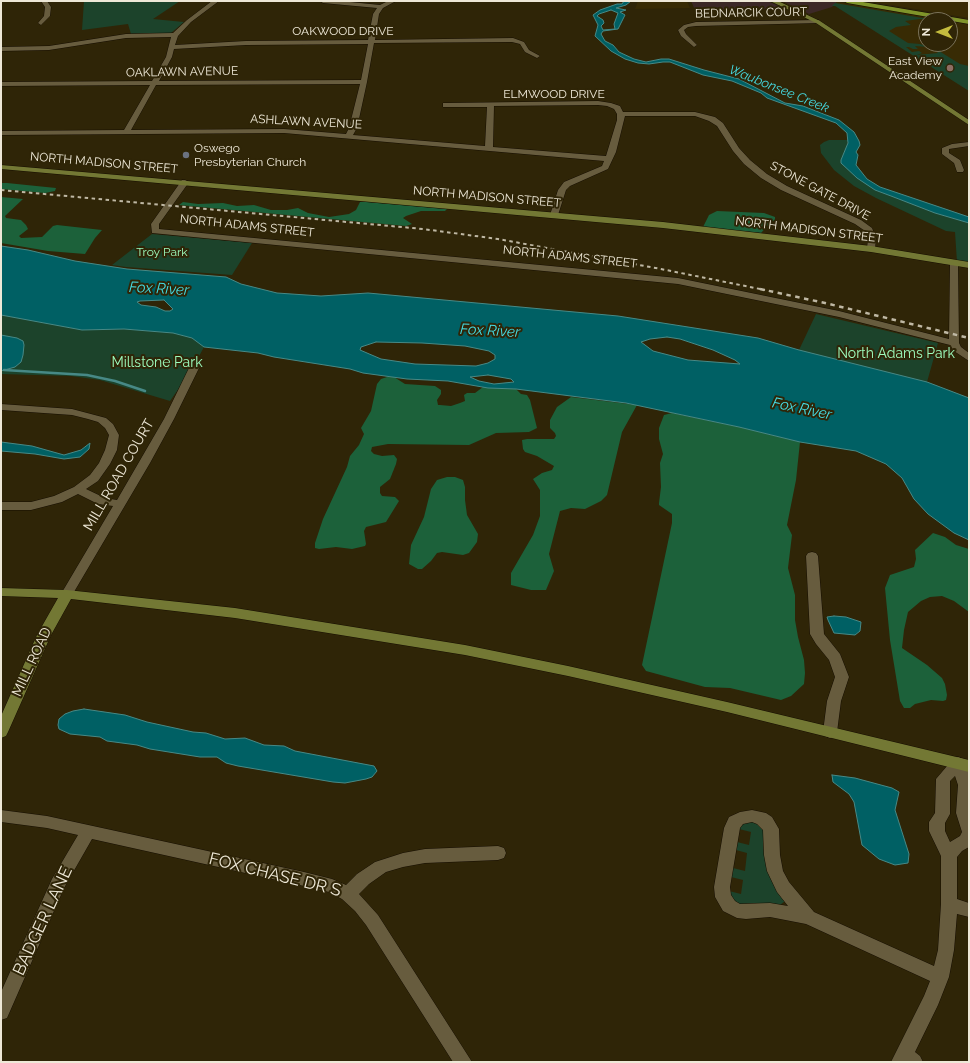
<!DOCTYPE html>
<html>
<head>
<meta charset="utf-8">
<style>
  body { margin:0 }
  #map { position:relative; width:970px; height:1063px; overflow:hidden; background:#2f2507; font-family:Raleway,sans-serif }
  canvas { display:block }
  .frame { position:absolute; inset:0; border:2px solid #eee8d7; pointer-events:none }
  .north { position:absolute; left:918px; top:12px; width:40px; height:40px; box-sizing:border-box; background:#2f2507; border:1px solid #7b735a; border-radius:50%; rotate:270deg; font-size:11px; font-weight:700; line-height:16px; text-align:center; color:#eee8d7 }
  .north::after { content:''; display:block; margin:auto; width:14px; height:18px; background:#c4bc3e; clip-path:polygon(50% 0,100% 100%,50% 72%,0 100%) }
</style>
</head>
<body>
<div id="map">
<canvas width="970" height="1063"></canvas>
<div class="frame"></div>
<div class="north">N</div>
</div>
<script>
const ctx = document.querySelector('canvas').getContext('2d');
ctx.lineJoin = 'round';
function paint(path, color) {
  ctx.fillStyle = color;
  ctx.fill(path, 'evenodd');
}
function toPath(rows) {
  const path = new Path2D();
  for (const r of rows) {
    path.moveTo(r[0], r[1]);
    for (let i = 2; i < r.length; i += 2) path.lineTo(r[i], r[i + 1]);
  }
  return path;
}
function strokePath(path, color, width, dash) {
  ctx.strokeStyle = color;
  ctx.lineWidth = width;
  ctx.lineCap = dash ? 'butt' : 'round';
  ctx.setLineDash(dash || []);
  ctx.stroke(path);
}
function drawText(font, color, halo, rows, align = 'center') {
  ctx.font = font + ' Raleway,sans-serif';
  ctx.lineWidth = 4;
  ctx.setLineDash([]);
  ctx.textBaseline = 'middle';
  ctx.strokeStyle = halo;
  ctx.fillStyle = color;
  for (const [text, x, y, turn = 0] of rows) {
    ctx.save();
    ctx.translate(x, y);
    ctx.rotate((+turn || 0) * Math.PI / 180);
    ctx.textAlign = isNaN(turn) ? turn : align;
    if (halo) ctx.strokeText(text, 0, 0);
    ctx.fillText(text, 0, 0);
    ctx.restore();
  }
}
const commercial = toPath([
  [691,1,767,1,786,9,695,10],
  [782,1,831,1,837,2,832,7,809,14]
]);
const built = toPath([
  [638,1,687,1,690,8,635,9],
  [867,1,969,1,969,18],
  [837,2,942,20,926,20,926,44,950,44,950,21,969,25,969,91,834,5]
]);
const green = toPath([
  [84,1,180,1,153,19,184,22,171,33,131,34,128,24,82,30],
  [835,3,934,20,920,19,905,21,911,25,896,27,889,31,908,43,920,44,929,47,915,46,918,49,913,49,909,47,906,47,912,52,919,51,922,53,917,55,938,53,936,51,939,51,960,64,969,66,969,91,835,6,832,6],
  [829,140,848,140,845,154,841,160,875,190,935,213,969,223,969,264,957,262,955,232,946,231,876,198,854,186,834,170,821,153,820,145,824,142],
  [152,234,252,243,232,275,126,267,112,265],
  [816,314,938,343,927,382,799,350],
  [1,315,82,330,124,329,173,333,192,338,204,347,191,371,170,401,100,380,71,376,1,374],
  [753,821,762,826,785,901,780,905,746,907,734,902,729,891,741,894,743,880,731,877,733,868,745,871,747,853,736,850,737,842,749,845,751,832,739,829,743,824]
]);
const forest = toPath([
  [1,183,7,183,56,188,55,191,45,193,1,189],
  [1,197,23,199,5,216,6,218,21,220,26,225,28,229,19,236,21,238,42,237,53,226,57,225,102,230,95,238,85,254,48,251,1,243],
  [183,202,198,204,223,203,237,206,254,205,271,210,287,210,298,208,308,213,329,217,349,214,356,210,360,202,367,202,447,209,445,211,421,211,406,216,403,218,412,224,406,226,179,205],
  [717,211,764,213,775,217,775,220,771,222,761,233,703,227,709,215],
  [387,377,394,377,405,384,435,386,441,390,441,394,437,400,438,405,440,405,451,406,460,403,465,401,464,395,467,393,475,393,483,387,516,389,521,394,527,395,530,400,537,428,529,432,496,433,469,445,388,444,372,447,371,451,374,454,382,456,394,455,397,459,396,464,390,479,380,487,380,493,382,496,395,497,399,501,386,522,366,527,364,531,366,544,365,546,352,549,336,547,319,549,315,548,315,543,323,519,347,467,350,456,359,445,364,434,361,428,371,411,377,384,381,379],
  [571,397,637,405,622,432,607,495,601,501,585,509,571,508,560,511,549,554,554,571,546,590,531,590,511,585,511,573,533,535,540,516,540,490,533,479,542,473,552,470,554,466,537,456,525,452,523,449,522,440,527,439,554,439,556,436,555,433,550,428,550,420,557,407],
  [672,413,739,427,800,442,796,480,787,525,792,535,788,568,795,595,795,620,798,637,804,660,805,673,804,684,791,696,781,700,730,688,705,687,646,671,642,665,672,523,672,514,659,505,659,503,661,487,660,463,663,454,659,439,659,428,664,415],
  [447,477,455,477,463,480,465,487,465,500,467,515,478,534,477,542,469,553,463,555,442,552,437,553,431,561,422,569,418,569,409,564,411,545,424,517,431,489,437,480],
  [933,533,945,537,956,545,969,549,969,612,954,601,942,596,930,597,921,601,908,612,904,630,902,648,927,665,942,678,945,684,947,695,946,700,943,701,931,700,915,704,910,708,904,708,900,701,890,640,885,588,890,575,914,567,916,559,915,550]
]);
const water = toPath([
  [624,1,631,1,626,5,616,8,626,10,620,12,625,15,618,29,603,31,601,34,605,41,613,45,619,52,634,59,646,62,661,59,669,59,704,70,739,79,785,103,803,106,839,120,854,132,859,141,860,145,856,152,858,155,856,165,867,179,880,187,969,217,969,223,935,213,891,196,875,190,857,178,841,163,841,160,848,143,847,133,836,123,767,98,761,93,732,81,703,75,670,62,663,62,649,64,638,63,625,59,611,51,595,36,598,25,593,15,600,10,617,4,622,4,624,1],
  [611,10,618,13,614,24,615,29,603,30,601,26,604,23,603,20,597,16,599,14,611,10],
  [1,246,28,250,75,261,127,269,226,277,241,284,277,293,321,296,368,293,618,316,758,338,799,350,927,382,969,398,969,540,954,533,928,514,914,499,902,478,886,464,856,451,800,442,739,427,626,403,516,389,488,388,448,381,407,379,363,373,350,369,274,357,258,353,204,347,192,338,173,333,124,329,82,330,1,315,1,246],
  [164,300,173,309,170,311,165,311,156,307,141,305,137,302,140,301,164,300],
  [667,337,680,339,713,350,735,360,740,364,688,360,653,351,641,342,650,339,667,337],
  [376,342,422,343,465,346,489,351,495,355,495,359,488,363,476,366,415,364,381,359,360,350,361,347,376,342],
  [488,375,511,379,514,382,494,384,479,381,470,377,488,375],
  [1,335,17,338,23,341,24,345,23,355,21,362,15,367,1,371,1,335],
  [1,442,32,446,64,455,81,450,90,443,89,449,80,457,64,459,35,454,1,451,1,442],
  [834,616,846,617,861,622,860,631,855,635,834,633,828,620,827,617,834,616],
  [84,709,125,715,147,722,193,732,206,733,225,739,245,738,264,745,284,746,295,751,374,766,377,771,372,777,366,779,345,783,333,782,238,766,226,763,217,757,200,757,150,749,137,745,107,741,100,737,70,734,59,729,58,725,59,719,65,714,73,711,84,709],
  [832,775,855,778,892,788,899,792,895,810,909,854,908,863,895,865,879,859,862,845,854,802,849,794,833,782,832,775]
]);
const stream = toPath([
  [4,370,87,375,115,381,145,391]
]);
const street = toPath([
  [41,1,47,1,51,7,50,16,41,25,38,23,44,16,45,7,41,1],
  [212,1,219,1,191,22,178,36,175,45,246,41,368,40,373,14,377,8,323,3,320,1,340,1,380,5,388,1,396,1,383,8,379,14,375,40,513,38,524,42,529,50,540,56,537,58,525,52,520,44,512,42,374,43,367,82,357,128,353,135,485,146,487,107,443,107,443,103,446,103,598,101,611,103,620,106,623,112,695,112,715,117,723,123,739,148,750,160,767,174,787,186,861,220,872,228,876,238,875,249,874,251,868,251,867,249,868,238,865,231,855,224,781,190,761,178,744,164,733,151,717,126,709,121,695,116,625,116,616,152,608,169,570,186,566,190,558,215,554,218,550,215,558,190,564,182,602,166,604,161,284,133,1,135,1,131,124,130,150,85,1,86,1,82,152,81,166,57,171,37,126,38,49,50,1,51,1,47,49,46,126,34,173,33,187,20,212,1],
  [368,44,361,80,159,81,172,57,174,49,246,45,368,44],
  [360,84,349,128,346,134,284,129,131,130,156,85,360,84],
  [598,105,607,106,614,109,617,114,617,120,606,156,493,147,494,106,598,105],
  [818,20,820,21,820,23,696,26,688,27,684,30,686,34,697,45,694,47,681,36,678,30,684,25,696,22,818,20],
  [969,142,969,146,949,149,949,153,960,160,964,170,963,172,957,172,954,163,942,154,942,148,952,144,969,142],
  [182,180,185,180,189,182,159,224,159,229,678,278,839,311,949,339,950,263,954,260,958,263,959,343,961,347,969,353,969,361,954,351,950,345,839,317,678,284,152,233,151,224,182,180],
  [194,365,199,368,174,419,150,463,71,597,67,598,63,597,61,594,113,506,98,504,78,494,62,502,31,510,1,510,1,502,31,502,54,496,74,487,90,475,99,463,105,450,109,435,105,428,98,422,88,419,72,415,1,410,1,404,72,409,106,418,113,424,119,435,117,450,110,464,98,481,86,489,105,498,117,500,164,419,189,368,194,365],
  [812,552,816,553,818,556,824,634,840,654,849,677,841,701,837,732,835,736,830,738,825,736,823,732,827,701,835,677,829,660,816,644,810,634,806,556,808,553,812,552],
  [958,757,963,759,969,774,969,847,962,851,957,857,957,899,969,903,969,917,957,914,954,950,949,977,938,1005,915,1052,920,1056,923,1062,891,1062,924,996,930,981,806,924,770,917,746,919,737,918,723,911,715,897,714,887,724,828,729,817,740,812,752,810,766,813,772,817,779,829,780,855,783,871,789,882,814,912,934,966,938,950,941,904,941,856,929,831,929,822,935,813,936,779,953,759,958,757],
  [955,776,958,785,956,813,962,832,960,836,950,842,945,831,945,823,950,814,950,781,955,776],
  [752,822,757,824,763,830,764,855,767,871,777,892,788,906,770,903,740,904,735,901,731,895,730,887,740,828,743,824,752,822],
  [1,810,47,816,304,872,332,879,346,885,357,874,375,862,403,853,425,849,498,846,504,848,506,853,504,858,498,860,425,863,403,867,386,872,369,884,359,894,378,915,472,1062,453,1062,366,925,355,911,342,899,329,892,304,886,92,839,64,888,7,1018,1,1020,1,992,52,879,78,835,47,828,1,822,1,810]
]);
const secondary = toPath([
  [770,1,778,1,820,21,969,120,969,125,816,23,770,1],
  [1,165,663,222,871,246,969,262,969,268,871,252,663,228,1,169,1,165],
  [1,588,67,590,235,608,465,645,568,666,727,702,969,760,969,772,727,712,568,676,465,655,235,618,71,599,51,635,8,732,6,736,1,738,1,716,37,635,58,598,1,596,1,588]
]);
const primary = toPath([
  [844,1,857,1,969,20,969,24,847,3,844,1]
]);
const railFar1 = toPath([
  [1,190,423,229,498,239,661,269,765,290]
]);
const rail = toPath([
  [760,289,825,303,969,338]
]);
const markers = [
  [950,68,4,"#8d6e63"],
  [186,155,4,"#6b7280"]
];
const farStreetnames = [
  ["BEDNARCIK COURT",751,13,-1],
  ["OAKWOOD DRIVE",343,31],
  ["OAKLAWN AVENUE",182,72,-1],
  ["ELMWOOD DRIVE",554,94],
  ["ASHLAWN AVENUE",306,122,3],
  ["NORTH MADISON STREET",104,163,5],
  ["STONE GATE DRIVE",820,191,28],
  ["NORTH MADISON STREET",487,197,5],
  ["NORTH ADAMS STREET",247,226,6],
  ["NORTH MADISON STREET",809,230,7],
  ["NORTH ADAMS STREET",570,257,6]
];
const farPoinames = [
  ["East View",942,61],
  ["Academy",942,75],
  ["Oswego",194,148,"left"],
  ["Presbyterian Church",194,162,"left"]
];
const farParknames = [
  ["Troy Park",162,252]
];
const farWaternames = [
  ["Waubonsee Creek",779,89,22]
];
const parkNames = [
  ["North Adams Park",896,354],
  ["Millstone Park",157,363]
];
const streetNames = [
  ["MILL ROAD COURT",119,475,-60],
  ["MILL ROAD",32,662,-65]
];
const waterNames = [
  ["Fox River",159,289,3],
  ["Fox River",490,331,3],
  ["Fox River",802,409,12]
];
const nearStreetnames = [
  ["FOX CHASE DR S",275,875,14],
  ["BADGER LANE",43,921,-65]
];
paint(commercial, '#3c2827');
paint(built, '#382b04');
paint(green, '#1c432b');
paint(forest, '#1c613a');
paint(water, '#006064');
strokePath(water, '#478986', 1);
strokePath(stream, '#478986', 2.5);
strokePath(street, '#160e00', 1);
strokePath(secondary, '#160e00', 1);
strokePath(primary, '#160e00', 1);
paint(street, '#675c3e');
paint(secondary, '#737834');
paint(primary, '#7f942a');
strokePath(railFar1, '#bfb8a4', 2, [3.5, 3.5]);
strokePath(rail, '#bfb8a4', 2.5, [4.5, 4.5]);
for (const [x, y, r, color] of markers) {
  const dot = new Path2D();
  dot.arc(x, y, r, 0, 2 * Math.PI);
  ctx.fillStyle = color;
  ctx.fill(dot);
  strokePath(dot, '#2f2507', 1.5);
}
drawText('12px', '#eee8d7', '#2f2507', farStreetnames);
drawText('12px', '#eee8d7', '#2f2507', farPoinames, 'right');
drawText('12px', '#9dfcbe', '#2f2507', farParknames);
drawText('italic 13px', '#45dde5', '#2f2507', farWaternames);
drawText('14px', '#9dfcbe', '#2f2507', parkNames);
drawText('14px', '#eee8d7', '#2f2507', streetNames);
drawText('italic 15px', '#45dde5', '#2f2507', waterNames);
drawText('17px', '#eee8d7', '#2f2507', nearStreetnames);
</script>
</body>
</html>
